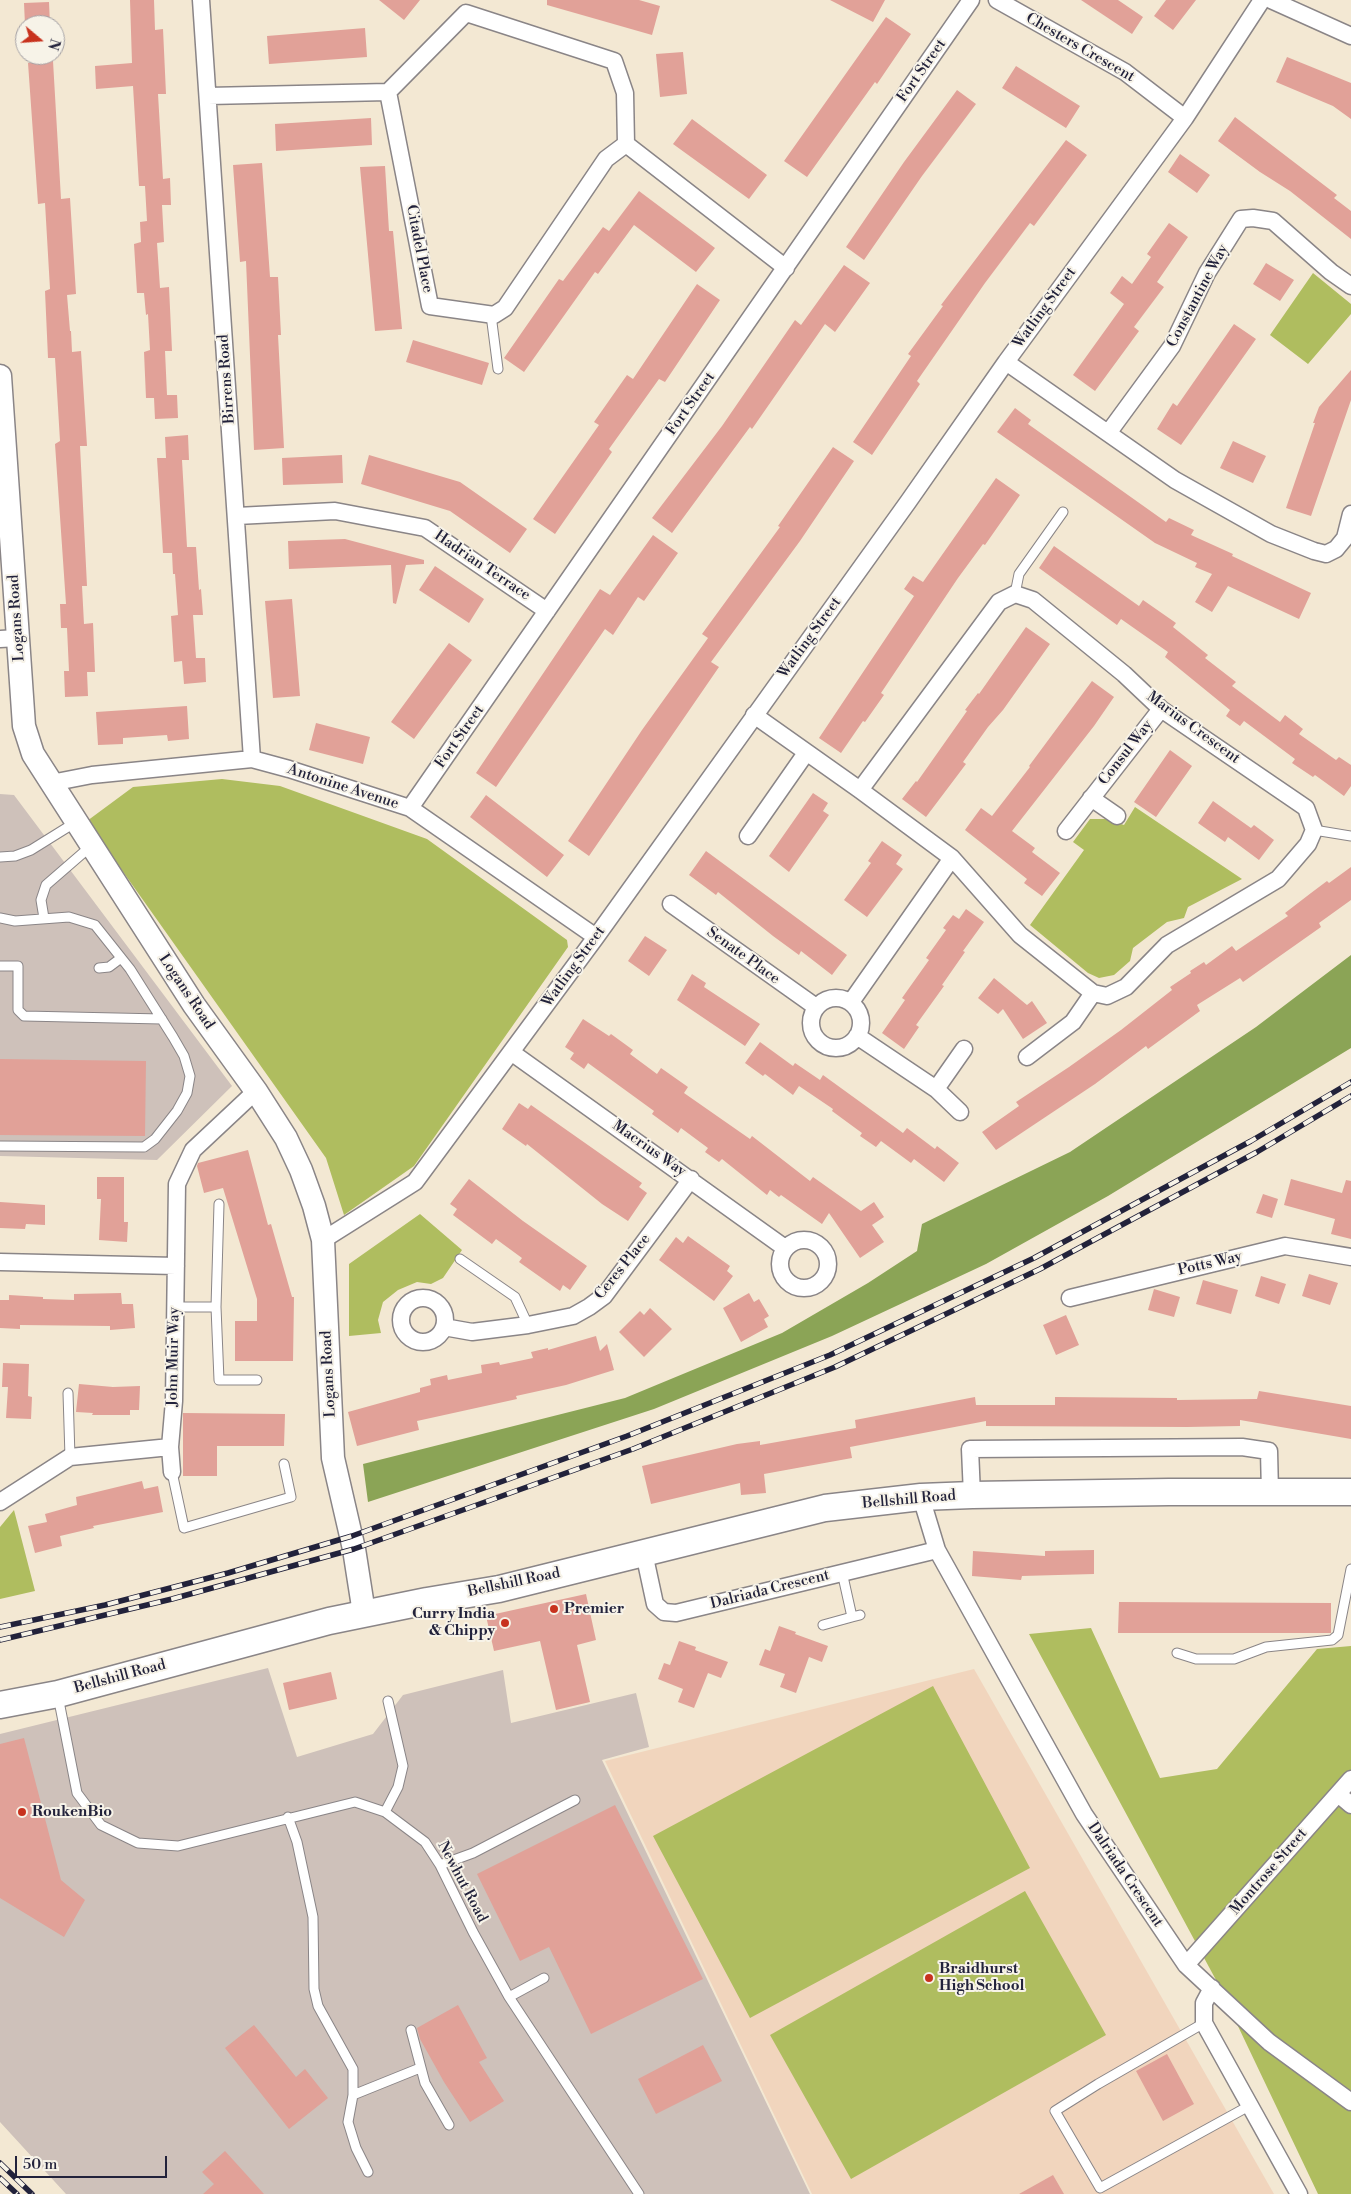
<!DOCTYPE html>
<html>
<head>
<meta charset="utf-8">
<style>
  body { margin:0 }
  #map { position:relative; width:1351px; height:2194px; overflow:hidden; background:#f3e8d3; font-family:"Libre Bodoni",serif }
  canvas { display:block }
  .north { position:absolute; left:15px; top:15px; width:50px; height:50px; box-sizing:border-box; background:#f7f3e8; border:1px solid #a29fa3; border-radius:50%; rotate:108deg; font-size:14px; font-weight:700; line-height:20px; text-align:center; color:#22223b }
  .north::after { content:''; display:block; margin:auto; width:18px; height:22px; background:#c8321e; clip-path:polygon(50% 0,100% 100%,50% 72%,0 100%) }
  .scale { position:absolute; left:15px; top:2156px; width:152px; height:22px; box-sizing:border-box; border:2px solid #22223b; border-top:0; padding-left:6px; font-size:15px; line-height:18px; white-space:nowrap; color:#22223b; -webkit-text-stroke:4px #f7f3e8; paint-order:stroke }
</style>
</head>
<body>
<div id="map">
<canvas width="1351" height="2194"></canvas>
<div class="north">N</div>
<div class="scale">50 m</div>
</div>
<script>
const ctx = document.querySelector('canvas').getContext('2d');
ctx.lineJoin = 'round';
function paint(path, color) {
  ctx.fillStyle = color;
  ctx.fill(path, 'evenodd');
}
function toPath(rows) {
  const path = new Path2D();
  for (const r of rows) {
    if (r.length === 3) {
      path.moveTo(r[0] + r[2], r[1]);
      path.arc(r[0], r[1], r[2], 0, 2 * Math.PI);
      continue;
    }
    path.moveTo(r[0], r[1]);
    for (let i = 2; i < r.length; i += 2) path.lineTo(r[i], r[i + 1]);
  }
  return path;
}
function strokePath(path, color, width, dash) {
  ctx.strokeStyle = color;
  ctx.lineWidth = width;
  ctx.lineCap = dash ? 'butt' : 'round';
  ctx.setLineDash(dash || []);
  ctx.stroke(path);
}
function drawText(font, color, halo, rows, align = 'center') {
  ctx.font = font + ' "Libre Bodoni",serif';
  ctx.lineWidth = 4;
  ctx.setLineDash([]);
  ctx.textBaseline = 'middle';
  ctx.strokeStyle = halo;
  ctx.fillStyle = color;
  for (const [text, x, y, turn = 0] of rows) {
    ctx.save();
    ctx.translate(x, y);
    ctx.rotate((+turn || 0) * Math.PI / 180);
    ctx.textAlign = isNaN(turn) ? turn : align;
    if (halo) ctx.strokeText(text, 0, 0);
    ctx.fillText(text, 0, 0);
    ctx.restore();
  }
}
const built = toPath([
  [974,1669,1274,2194,812,2194,605,1761]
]);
const industrial = toPath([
  [0,794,14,795,232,1086,157,1160,0,1156],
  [268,1668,297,1757,373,1734,403,1695,503,1670,511,1723,636,1693,649,1747,602,1760,810,2194,66,2194,0,2122,0,1734]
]);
const green = toPath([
  [1313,273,1351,304,1351,314,1308,364,1270,335],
  [222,779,280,786,427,839,567,940,568,947,414,1166,344,1215,326,1158,87,821,133,787],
  [1135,807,1242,879,1188,907,1184,918,1167,922,1133,948,1130,961,1114,975,1099,978,1088,973,1030,925,1084,850,1073,842,1090,819,1106,819,1124,825],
  [420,1214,462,1250,443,1278,431,1284,417,1282,398,1290,383,1302,378,1320,381,1333,349,1336,349,1264],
  [14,1510,35,1591,0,1599,0,1527],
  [1091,1628,1160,1778,1217,1769,1317,1649,1351,1646,1351,2194,1318,2194,1216,1980,1029,1634],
  [933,1686,1030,1868,750,2018,653,1836],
  [1025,1891,1106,2035,851,2179,770,2035]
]);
const forest = toPath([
  [1351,955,1351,1048,1108,1196,986,1264,832,1336,654,1409,368,1502,363,1464,625,1398,782,1333,868,1283,917,1251,922,1224,1070,1152,1256,1027]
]);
const building = toPath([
  [130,0,154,0,155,30,163,29,166,94,158,94,163,179,170,178,171,205,162,205,164,242,157,243,160,288,169,287,172,351,165,351,167,395,177,395,178,418,155,419,154,398,146,398,144,352,150,350,148,314,146,315,144,293,137,293,134,244,141,242,140,222,147,221,145,186,139,186,133,86,96,89,95,66,132,63],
  [379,0,420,0,404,20],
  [547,0,639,0,660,6,652,35,547,5],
  [830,0,885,0,873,22],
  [1081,0,1118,0,1143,17,1132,34],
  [1166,0,1196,0,1173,30,1154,16],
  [49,2,50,25,25,25,24,3],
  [886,17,911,34,877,84,875,82,807,177,784,161],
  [365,28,367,57,269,64,267,36],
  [683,52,687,94,660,97,656,54],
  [1287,57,1351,83,1351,119,1333,106,1276,82],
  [53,61,61,199,70,198,76,294,67,295,70,331,71,331,72,352,81,351,87,446,80,446,87,586,82,586,84,624,93,623,95,672,87,672,88,696,65,697,64,671,69,671,67,628,61,628,60,604,66,604,55,444,60,441,55,358,48,358,45,291,50,289,45,203,38,204,28,63],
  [1016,66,1080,106,1066,128,1002,88],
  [957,90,976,104,922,176,864,260,846,247,904,162],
  [1235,117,1337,195,1334,198,1351,211,1351,239,1290,191,1260,172,1218,141],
  [371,118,372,145,276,151,275,124],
  [692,119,767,175,749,199,673,144],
  [1066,140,1087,155,1034,226,1030,223,985,283,917,381,920,384,872,455,853,442,911,356,908,354,943,306,941,305],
  [1180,154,1210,175,1197,193,1168,172],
  [262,163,270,277,278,277,281,335,278,335,284,448,254,450,246,261,240,262,233,165],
  [385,166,389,231,393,231,402,329,375,331,360,167],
  [639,191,715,248,696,272,634,225,598,274,595,272,524,372,504,358,559,279,563,281,603,227,609,231],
  [1169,223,1188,237,1157,282,1164,287,1134,327,1139,331,1095,391,1073,375,1124,304,1110,293,1122,276,1132,284,1151,257,1147,254],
  [1266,263,1294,280,1280,301,1253,284],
  [844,265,870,283,835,332,825,324,752,429,750,427,672,533,652,518,722,426,795,320,801,325],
  [697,284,720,300,665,382,659,379,609,449,612,452,555,534,533,519,599,425,594,422,627,375,633,379],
  [1234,324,1256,339,1181,445,1157,429,1173,403,1177,406],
  [413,340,489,363,482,385,406,362],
  [1351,370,1351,400,1311,516,1286,508,1315,423,1313,423,1319,407],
  [1015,408,1031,420,1028,424,1166,522,1169,518,1194,530,1191,535,1233,554,1232,556,1311,593,1299,619,1228,586,1212,612,1195,602,1212,574,1195,567,1197,563,1155,543,997,432],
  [188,435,189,460,182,460,187,547,196,547,199,590,201,589,203,615,193,615,196,658,205,658,206,682,184,684,182,661,174,662,171,616,178,615,175,574,173,574,172,553,163,553,157,458,166,458,165,437],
  [1233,441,1266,456,1253,483,1220,468],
  [833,447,854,461,800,541,711,662,719,667,589,856,568,841,642,730,708,638,702,634,780,527,778,526],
  [342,455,343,483,283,485,282,458],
  [369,455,460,482,527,529,510,553,450,511,361,484],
  [996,478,1020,495,985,545,983,544,958,578,881,693,884,695,865,722,863,721,841,753,819,738,914,596,904,589,913,576,923,582],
  [653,535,678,553,644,601,638,597,613,635,605,629,496,787,476,773,600,589,610,595],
  [345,539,424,560,424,564,406,565,396,604,393,603,391,565,289,569,288,541],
  [1054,546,1139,606,1143,600,1176,623,1173,627,1208,655,1205,658,1236,682,1232,686,1280,722,1285,715,1303,729,1299,734,1336,760,1339,757,1351,765,1351,786,1344,796,1315,775,1313,777,1292,763,1295,759,1244,721,1240,726,1226,716,1230,710,1165,657,1168,652,1121,619,1117,625,1039,568],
  [435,566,484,599,469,623,419,590],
  [292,599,300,696,273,698,265,601],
  [1026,627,1050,644,1003,710,988,727,963,762,966,764,926,817,902,799,916,781,917,782,967,711,965,710,978,693,979,694],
  [449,643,472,660,414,739,391,722],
  [1092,681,1114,697,1094,726,1012,831,1035,848,1032,852,1060,873,1042,896,1024,883,1027,879,965,830,981,808,992,816,1030,767,1029,766],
  [187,706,189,739,168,741,167,735,123,738,123,744,98,745,96,712],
  [316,723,370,737,363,764,309,750],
  [1170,750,1192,766,1156,817,1134,802],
  [813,793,828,803,823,811,829,815,789,872,769,856],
  [486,795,564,855,547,877,470,817],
  [1213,801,1251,828,1254,825,1274,840,1259,860,1228,837,1225,842,1198,823],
  [882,841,902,855,896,864,903,869,867,917,844,900,871,863,868,861],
  [706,851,847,955,832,975,801,951,799,955,773,936,718,892,716,895,689,875],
  [1351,867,1351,900,1319,923,1321,927,1243,982,1240,978,1197,1005,1200,1011,1148,1049,1146,1046,1095,1084,996,1150,982,1132,1019,1106,1016,1102,1069,1067,1121,1030,1172,990,1170,987,1191,973,1190,971,1204,962,1206,965,1232,946,1236,951,1288,916,1285,913,1311,893,1327,881,1329,883],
  [966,909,984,922,963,951,965,952,942,985,944,986,916,1025,919,1027,904,1049,882,1033,905,1000,902,998,929,960,926,958,946,930,943,928,953,915,959,919],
  [645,936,667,950,649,976,628,961],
  [692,974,706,983,704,987,760,1024,745,1046,677,1000],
  [994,978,1027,1005,1032,1001,1047,1023,1023,1039,1003,1009,998,1014,978,998],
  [583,1019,609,1036,611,1034,633,1050,630,1054,657,1074,661,1068,688,1087,684,1093,750,1139,752,1136,810,1181,813,1177,861,1211,874,1202,884,1217,872,1225,884,1242,860,1258,829,1213,822,1224,781,1195,779,1197,770,1190,767,1195,722,1159,719,1162,705,1152,708,1148,681,1128,678,1133,652,1114,654,1111,588,1063,584,1069,570,1059,574,1053,565,1047],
  [760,1042,793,1066,795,1063,820,1080,823,1075,903,1133,907,1128,935,1149,937,1146,959,1163,944,1182,914,1159,911,1163,881,1141,876,1147,860,1136,862,1133,832,1111,833,1109,799,1086,793,1095,765,1074,763,1076,745,1063],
  [0,1059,146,1061,145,1136,0,1135],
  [519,1103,528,1109,531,1105,642,1183,639,1187,647,1193,628,1221,602,1204,527,1144,526,1146,502,1129],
  [248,1150,268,1225,271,1224,292,1297,294,1297,293,1361,235,1361,235,1321,257,1321,257,1299,223,1188,204,1193,197,1166,198,1163],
  [97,1177,124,1177,124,1222,128,1222,127,1242,99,1240,101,1199,97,1199],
  [469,1179,523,1221,587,1266,570,1290,563,1285,560,1291,519,1262,522,1258,496,1239,492,1244,453,1215,457,1209,450,1204],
  [1291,1179,1342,1193,1346,1180,1351,1181,1351,1239,1331,1234,1335,1219,1284,1205],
  [1263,1194,1278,1199,1272,1218,1256,1213],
  [0,1202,45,1205,45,1225,26,1224,25,1229,0,1228],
  [688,1236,730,1266,727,1271,733,1276,714,1301,659,1260,676,1237,683,1243],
  [1309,1274,1338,1283,1330,1305,1302,1296],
  [1261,1276,1286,1284,1279,1304,1255,1296],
  [1203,1280,1238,1290,1231,1314,1196,1304],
  [1154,1289,1180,1297,1174,1317,1148,1310],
  [121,1293,122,1304,133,1304,135,1328,110,1330,110,1326,20,1325,20,1329,0,1328,0,1300,9,1300,9,1295,43,1297,43,1299,74,1300,74,1294],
  [749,1293,754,1302,759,1299,769,1316,764,1319,768,1327,741,1342,723,1308],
  [650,1308,672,1329,644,1357,619,1332,640,1311,644,1315],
  [1066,1315,1079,1345,1056,1355,1043,1325],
  [596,1336,600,1351,607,1344,614,1370,566,1385,516,1396,517,1399,417,1421,419,1430,357,1446,348,1412,420,1392,420,1388,431,1385,430,1379,447,1375,448,1380,482,1373,481,1365,499,1362,500,1365,533,1358,531,1352,548,1348,548,1350],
  [3,1363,29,1364,28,1396,32,1397,31,1419,6,1418,8,1387,2,1387],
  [79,1384,113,1387,140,1386,139,1410,130,1410,130,1415,92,1415,93,1413,76,1412],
  [1259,1391,1351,1406,1351,1439,1240,1420,1240,1426,1187,1427,986,1426,986,1421,850,1447,852,1458,764,1474,766,1493,741,1495,740,1483,651,1504,642,1466,737,1444,760,1441,760,1445,856,1428,855,1420,975,1397,976,1405,1055,1405,1055,1397,1177,1398,1177,1400,1257,1399],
  [183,1413,285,1414,284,1446,217,1446,217,1476,183,1476],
  [142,1481,144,1489,158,1486,163,1512,93,1526,94,1528,60,1536,62,1546,35,1553,28,1526,47,1522,45,1514,77,1505,76,1497],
  [1094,1550,1094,1574,1022,1576,1021,1580,972,1576,973,1551,1045,1556,1045,1551],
  [586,1594,596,1640,577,1645,590,1702,556,1710,540,1641,494,1651,486,1616],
  [1119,1602,1331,1603,1331,1633,1118,1633],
  [779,1626,796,1632,795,1634,828,1646,822,1662,809,1657,796,1693,780,1687,785,1674,759,1665,765,1649,770,1651],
  [679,1641,696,1647,695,1650,728,1662,721,1678,708,1673,694,1708,678,1702,683,1689,658,1679,664,1663,670,1665],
  [331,1672,337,1699,289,1710,283,1683],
  [24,1738,61,1880,85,1900,64,1937,0,1898,0,1744],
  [615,1805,703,1979,591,2034,549,1947,520,1961,477,1874],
  [458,2005,487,2058,479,2062,504,2101,470,2122,444,2082,420,2039,417,2028],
  [254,2025,296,2077,305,2069,328,2098,289,2129,225,2048],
  [703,2045,722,2081,656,2114,638,2079],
  [1167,2054,1194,2104,1163,2121,1136,2071],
  [225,2151,264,2194,203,2194,214,2184,202,2172],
  [1053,2175,1064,2194,1019,2194]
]);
const lane = toPath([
  [491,315,498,369],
  [1015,594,1019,574,1063,512],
  [1314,830,1351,836],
  [0,857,15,856,31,850,76,822],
  [0,918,15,921,69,917,95,925,130,969,173,1037,184,1056,190,1076,187,1093,177,1111,155,1139,144,1147,0,1146],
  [44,918,41,900,46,885,91,846],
  [0,966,18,966,18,1010,24,1016,162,1019],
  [99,968,109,967,121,958],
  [460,1259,515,1297,528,1325],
  [175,1307,216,1307,219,1204],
  [216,1307,219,1380,257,1380],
  [68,1393,70,1457],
  [172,1472,184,1528,291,1497,284,1464],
  [842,1572,852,1617,860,1615],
  [823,1625,852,1617],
  [1177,1653,1196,1659,1234,1659,1266,1647,1332,1640,1338,1635,1351,1569],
  [58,1696,77,1793,101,1825,138,1843,178,1846,355,1802,385,1812,425,1842,440,1865,473,1932,509,1997,639,2194],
  [385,1812,398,1787,403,1766,388,1701],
  [288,1817,297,1842,313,1917,314,1989,318,2006,353,2069,353,2095,348,2122,356,2148,368,2172],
  [440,1865,473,1853,575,1800],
  [509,1997,544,1978],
  [1204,2023,1098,2084,1055,2111,1100,2188,1249,2106],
  [411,2030,425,2083,449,2125],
  [353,2095,420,2068]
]);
const street = toPath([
  [201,0,252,759],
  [997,0,1125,72,1185,118],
  [1271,0,1351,36],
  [388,92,430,306,494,315,505,308,606,159,626,144],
  [208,96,388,92,466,13,614,61,625,93,626,144,786,268],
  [1006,362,1175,480,1271,534,1314,551,1326,554,1336,549,1345,538,1351,514],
  [1109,432,1172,346,1207,273,1241,219,1253,218,1273,221,1331,272,1351,286],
  [237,516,335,511,425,528,547,611],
  [0,639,18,638],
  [754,715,860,790,952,858,1020,935,1093,993,1107,996,1126,987,1167,945,1278,879,1308,844,1314,830,1306,808,1161,709,1124,674,1033,600,1015,594,999,602,860,790],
  [51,783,92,775,252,759,289,769,410,808,596,937],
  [1091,798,1117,816],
  [410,808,971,0],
  [1066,831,1161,709],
  [748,836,806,753],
  [671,904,816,1007],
  [836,1023,25],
  [851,1002,952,858],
  [857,1036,936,1089,960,1112],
  [511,1052,785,1248],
  [1027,1057,1073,1022,1093,993],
  [936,1089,964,1049],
  [804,1264,24],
  [323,1240,415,1182,596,937,908,502,1006,362,1185,118,1262,0],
  [0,1262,176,1266],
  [423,1320,22],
  [1070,1298,1285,1246,1351,1257],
  [444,1327,472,1332,528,1325,573,1316,589,1307,604,1296,691,1179],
  [172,1472,170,1447,174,1401,177,1184,193,1150,256,1091],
  [972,1495,970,1449,1242,1447,1269,1451,1270,1493],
  [921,1497,937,1550,1084,1814,1186,1965,1269,2042,1351,2102],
  [0,1502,70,1457,170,1447],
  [644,1553,655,1604,664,1612,676,1613,937,1550],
  [1338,1794,1351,1805],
  [1186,1965,1351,1779],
  [1212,1988,1204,2003,1204,2023,1299,2194]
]);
const secondary = toPath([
  [0,376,24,726,33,754,194,1005,256,1091,286,1138,301,1170,314,1206,323,1240,333,1458,354,1549,364,1613]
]);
const primary = toPath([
  [0,1705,58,1694,329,1621,427,1601,499,1589,825,1508,921,1497,972,1495,1169,1492,1351,1492]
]);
const rail = toPath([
  [0,1627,105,1605,228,1573,352,1536,627,1436,830,1355,1034,1258,1251,1141,1351,1082],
  [0,1640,172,1599,354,1549,633,1449,835,1367,1040,1269,1257,1152,1351,1096],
  [0,2163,32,2194],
  [0,2178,17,2194]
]);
const markers = [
  [554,1609,5,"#c8321e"],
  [505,1623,5,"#c8321e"],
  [22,1812,5,"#c8321e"],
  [929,1978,5,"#c8321e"]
];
const streetNames = [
  ["Chesters Crescent",1080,48,30],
  ["Fort Street",922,71,-55],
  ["Citadel Place",419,249,79],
  ["Constantine Way",1198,296,-62],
  ["Watling Street",1045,308,-54],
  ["Birrens Road",227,379,-94],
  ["Fort Street",691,404,-55],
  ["Hadrian Terrace",482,566,34],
  ["Logans Road",17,618,-94],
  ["Watling Street",810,638,-54],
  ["Marius Crescent",1193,728,36],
  ["Fort Street",460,737,-55],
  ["Consul Way",1126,753,-52],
  ["Antonine Avenue",343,787,18],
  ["Senate Place",743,956,36],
  ["Watling Street",574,967,-54],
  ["Logans Road",186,992,56],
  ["Macrius Way",649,1149,35],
  ["Potts Way",1210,1264,-13],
  ["Ceres Place",623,1267,-51],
  ["John Muir Way",174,1357,-89],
  ["Logans Road",329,1374,-93],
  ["Bellshill Road",909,1500,-5],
  ["Bellshill Road",514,1583,-12],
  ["Dalriada Crescent",770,1590,-14],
  ["Bellshill Road",120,1677,-15],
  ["Montrose Street",1269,1872,-49],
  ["Dalriada Crescent",1125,1875,56],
  ["Newhut Road",462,1882,62]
];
const poiNames = [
  ["Premier",564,1609],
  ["Curry India",495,1614,"right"],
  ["& Chippy",495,1631,"right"],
  ["RoukenBio",32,1812],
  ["Braidhurst",939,1969],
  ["High School",939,1986]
];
paint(built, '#f1d5bd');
paint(industrial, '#cec1ba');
paint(green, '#afbd5f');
paint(forest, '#8ba456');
paint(building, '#e1a198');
strokePath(lane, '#8a8587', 11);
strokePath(street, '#8a8587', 19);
strokePath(secondary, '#8a8587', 25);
strokePath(primary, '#8a8587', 29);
strokePath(lane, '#fff', 9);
strokePath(street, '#fff', 16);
strokePath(secondary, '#fff', 22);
strokePath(primary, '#fff', 26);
strokePath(rail, '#22223b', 5.5);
strokePath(rail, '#f7f3e8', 4, [11]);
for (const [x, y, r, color] of markers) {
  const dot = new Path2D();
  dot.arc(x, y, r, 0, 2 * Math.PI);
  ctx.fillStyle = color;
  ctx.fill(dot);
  strokePath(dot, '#f7f3e8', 2);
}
drawText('15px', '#22223b', '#f7f3e8', streetNames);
drawText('bold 15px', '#22223b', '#f7f3e8', poiNames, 'left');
</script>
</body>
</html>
